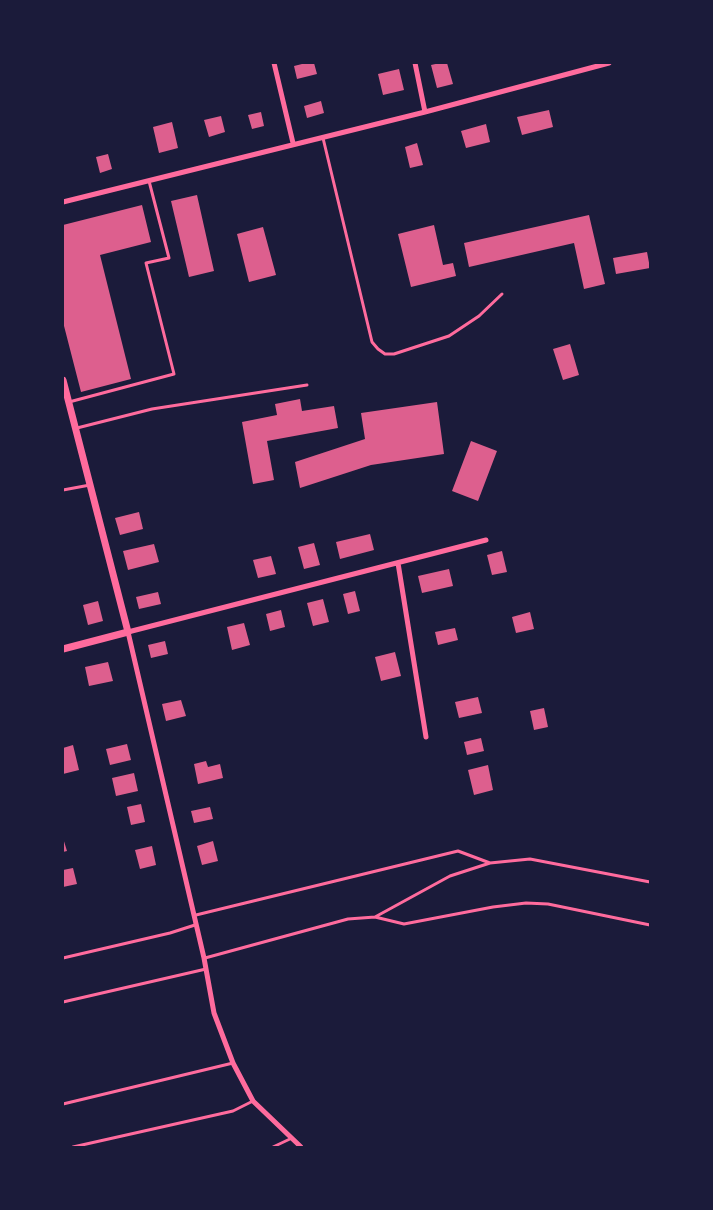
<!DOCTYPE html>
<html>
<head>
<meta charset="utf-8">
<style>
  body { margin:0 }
  #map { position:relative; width:713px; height:1210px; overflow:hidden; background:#1b1b3a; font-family:"Source Sans 3",sans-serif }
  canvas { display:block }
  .frame { position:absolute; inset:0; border:64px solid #1b1b3a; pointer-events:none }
</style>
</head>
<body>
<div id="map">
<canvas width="713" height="1210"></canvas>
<div class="frame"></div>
</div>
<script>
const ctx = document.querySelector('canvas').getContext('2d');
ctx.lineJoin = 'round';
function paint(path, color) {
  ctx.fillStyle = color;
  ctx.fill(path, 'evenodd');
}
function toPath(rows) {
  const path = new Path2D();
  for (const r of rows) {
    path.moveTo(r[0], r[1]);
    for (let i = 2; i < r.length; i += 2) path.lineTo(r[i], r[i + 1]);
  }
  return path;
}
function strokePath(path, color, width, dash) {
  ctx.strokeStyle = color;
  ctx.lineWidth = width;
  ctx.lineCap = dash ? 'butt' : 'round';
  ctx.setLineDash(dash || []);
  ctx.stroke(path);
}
const building = toPath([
  [306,63,314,63,317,74,297,79,294,66],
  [440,63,447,63,453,84,437,88,431,65],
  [399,69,404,90,383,95,378,74],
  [321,101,324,113,307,118,304,106],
  [549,110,553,127,522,135,517,117],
  [261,112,264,126,252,129,248,115],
  [221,116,225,132,209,137,204,120],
  [172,122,178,148,159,153,153,127],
  [486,124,490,142,466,148,461,131],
  [417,143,423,165,410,168,405,147],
  [108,154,112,169,100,173,96,157],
  [197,195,214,271,189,277,171,201],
  [142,205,151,242,100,255,131,379,81,392,63,322,63,225],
  [589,215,605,284,584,289,574,243,469,267,464,243],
  [434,225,443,265,453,263,456,276,411,287,398,234],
  [263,227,276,275,249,282,237,234],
  [647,252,650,268,616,274,613,258],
  [570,344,579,375,563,380,553,349],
  [300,399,302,411,334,406,338,428,267,441,274,480,253,484,242,422,277,415,275,404],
  [437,402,444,454,371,465,300,488,295,462,365,439,361,413],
  [471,441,497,451,478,501,452,491],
  [139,512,143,529,120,535,115,518],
  [370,534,374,550,340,559,336,542],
  [314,543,320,565,304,569,298,547],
  [154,544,159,562,128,570,123,551],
  [502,551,507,572,492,575,487,555],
  [271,556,276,574,258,578,253,560],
  [449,569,453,586,422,593,418,576],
  [355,591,360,611,348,614,343,594],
  [158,592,161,604,139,609,136,597],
  [323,599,329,622,313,626,307,603],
  [98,601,103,621,88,625,83,605],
  [281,610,285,627,270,631,266,614],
  [530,612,534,629,516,633,512,617],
  [244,623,250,645,232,650,227,627],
  [455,628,458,640,438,645,435,632],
  [165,641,168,654,151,658,148,645],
  [395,652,401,676,381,681,375,657],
  [108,662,113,681,89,686,85,667],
  [478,697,482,713,459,718,455,702],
  [181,700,186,716,166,721,162,704],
  [544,708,548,727,534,730,530,711],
  [481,738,484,751,467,755,464,742],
  [127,744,131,760,110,765,106,749],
  [73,745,79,770,63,774,63,748],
  [206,761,208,767,220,764,223,778,198,784,194,764],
  [488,765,493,790,474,795,468,770],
  [134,773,138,791,116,796,112,778],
  [141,804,145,822,131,825,127,807],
  [210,807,213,819,194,823,191,811],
  [63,838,67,851,63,852],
  [213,841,218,861,202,865,197,846],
  [152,846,156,865,140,869,135,850],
  [73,868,77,884,63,887,63,870]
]);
const service = toPath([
  [323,138,372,342,378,349,385,354,394,354,449,336,479,316,502,294],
  [69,402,174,374,146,263,169,258,149,181],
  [77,428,152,409,307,385],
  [63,490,90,485],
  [196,915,458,851,490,863,530,859,650,882],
  [375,917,450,876,490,863],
  [63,958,170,933,195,925],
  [205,958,348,919,375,917,404,924,493,907,526,903,548,904,650,925],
  [63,1002,206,969],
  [63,1104,233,1063],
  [73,1147,233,1111,253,1101],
  [273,1147,292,1138]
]);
const minor = toPath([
  [274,63,293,143],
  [415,63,425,112],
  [63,202,425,112,609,63],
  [398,563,426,737],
  [301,1147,253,1101,233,1063,214,1013,204,958,128,632,486,540]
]);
const tertiary = toPath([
  [63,380,128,632,63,649]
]);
paint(building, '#dd5f8e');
strokePath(service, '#ff6b9d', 3);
strokePath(minor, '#ff6b9d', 5);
strokePath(tertiary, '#ff6b9d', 7);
</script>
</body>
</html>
